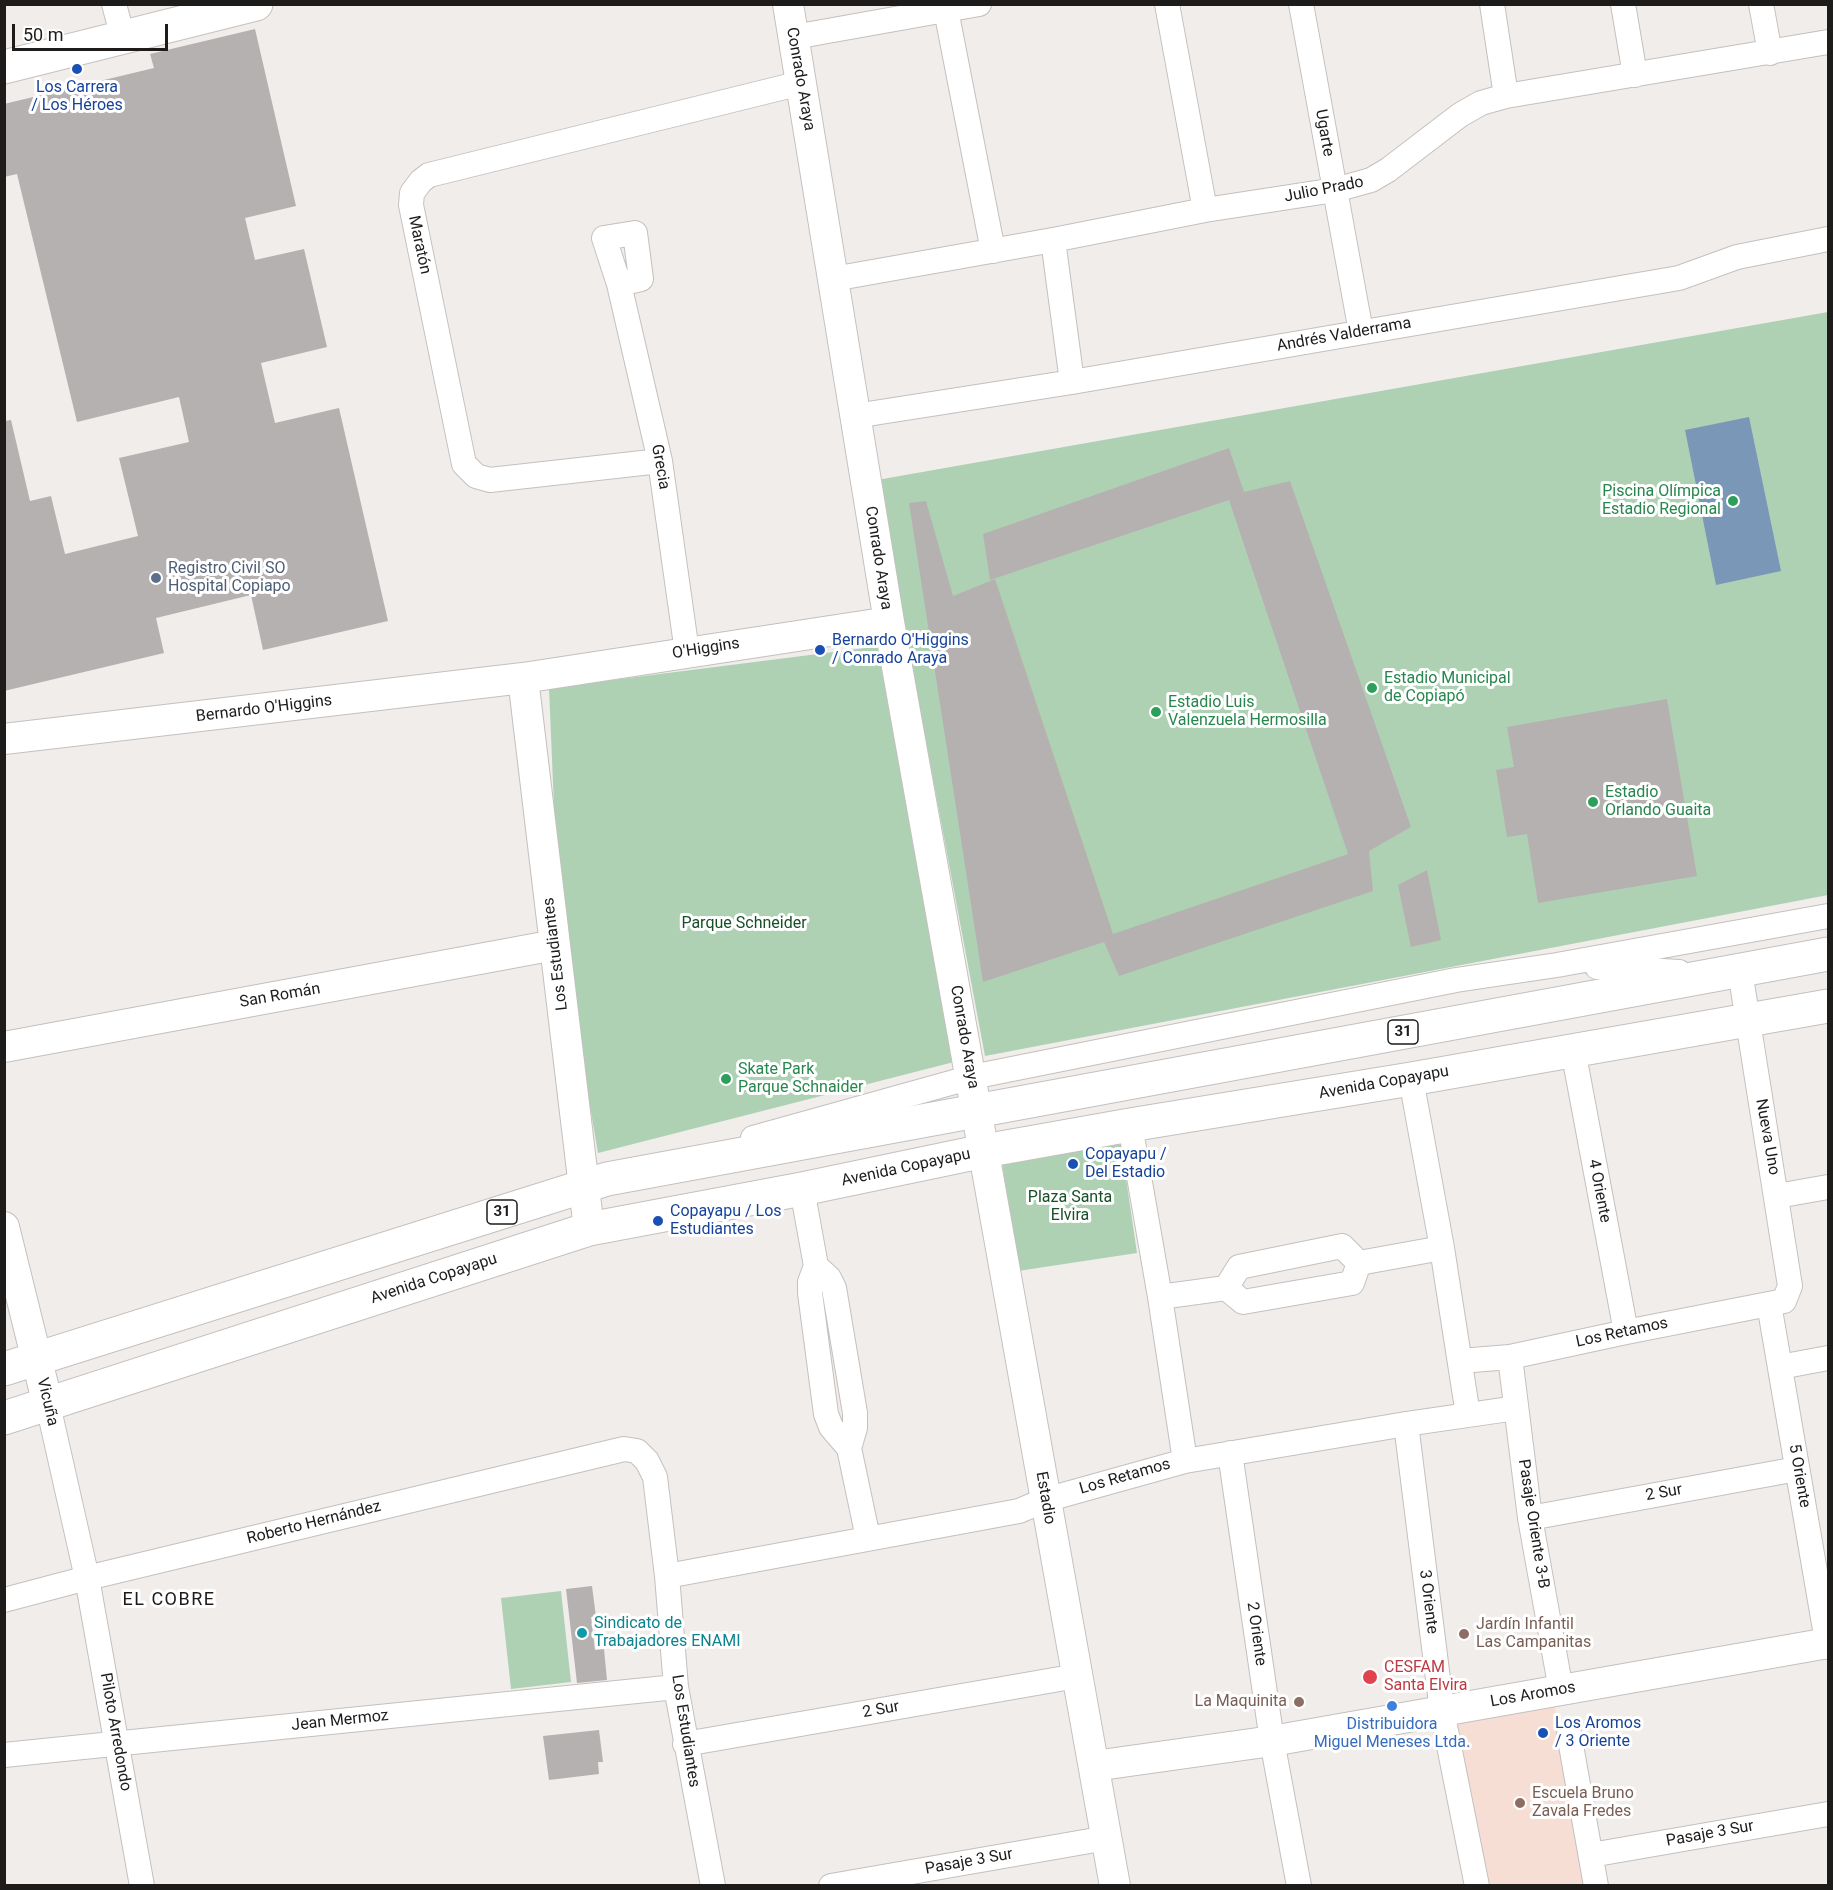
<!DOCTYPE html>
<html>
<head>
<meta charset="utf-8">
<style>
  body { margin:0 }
  #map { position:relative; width:1833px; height:1890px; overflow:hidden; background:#f1edeb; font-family:Roboto,sans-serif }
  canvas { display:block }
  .frame { position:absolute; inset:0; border:6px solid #1d1c1b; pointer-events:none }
  .scale { position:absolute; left:12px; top:24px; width:156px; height:27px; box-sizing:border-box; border:3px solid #1d1c1b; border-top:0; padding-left:8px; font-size:18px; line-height:21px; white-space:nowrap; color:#1d1c1b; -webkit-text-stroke:4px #fff; paint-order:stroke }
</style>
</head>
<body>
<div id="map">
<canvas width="1833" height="1890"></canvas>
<div class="frame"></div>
<div class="scale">50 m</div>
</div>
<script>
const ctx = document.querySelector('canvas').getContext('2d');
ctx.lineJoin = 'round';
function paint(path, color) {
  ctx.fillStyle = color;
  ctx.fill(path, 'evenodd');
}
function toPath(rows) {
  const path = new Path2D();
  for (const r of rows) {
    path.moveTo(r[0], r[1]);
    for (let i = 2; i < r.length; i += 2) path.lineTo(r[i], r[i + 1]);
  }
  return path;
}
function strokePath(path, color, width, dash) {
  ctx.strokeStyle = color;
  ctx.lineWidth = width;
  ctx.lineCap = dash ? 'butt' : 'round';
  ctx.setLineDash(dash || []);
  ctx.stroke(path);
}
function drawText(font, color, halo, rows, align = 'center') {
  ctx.font = font + ' Roboto,sans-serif';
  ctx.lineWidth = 6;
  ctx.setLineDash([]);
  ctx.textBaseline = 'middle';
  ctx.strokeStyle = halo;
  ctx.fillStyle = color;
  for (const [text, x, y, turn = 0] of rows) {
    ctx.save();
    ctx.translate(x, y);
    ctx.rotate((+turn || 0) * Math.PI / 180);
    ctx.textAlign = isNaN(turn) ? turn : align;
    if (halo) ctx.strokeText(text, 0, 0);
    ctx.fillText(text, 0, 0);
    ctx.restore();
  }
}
const education = toPath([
  [1554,1703,1586,1885,1486,1885,1453,1721]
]);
const green = toPath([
  [1828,312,1828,895,985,1056,877,480],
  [881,646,954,1062,598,1153,559,926,549,688],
  [1121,1144,1137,1253,1018,1271,1002,1162],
  [561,1591,571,1682,511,1689,501,1598]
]);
const water = toPath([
  [1749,417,1781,571,1716,585,1685,430]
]);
const building = toPath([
  [255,29,296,206,245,218,255,260,304,249,327,347,261,363,275,423,339,408,388,621,263,650,251,595,156,618,164,653,4,691,4,421,11,420,30,501,51,496,65,554,138,536,119,458,189,442,179,397,77,422,17,174,4,177,4,104,154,68,150,54],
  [1229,448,1244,492,1290,481,1411,827,1369,851,1373,891,1119,976,1104,942,983,982,909,503,926,501,953,596,995,579,1113,934,1348,854,1229,500,990,580,983,534],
  [1667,699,1697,876,1538,903,1527,834,1507,837,1496,770,1514,767,1507,727],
  [1427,870,1441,940,1411,947,1398,885],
  [592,1586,596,1617,591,1617,595,1650,604,1649,607,1680,577,1683,566,1589],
  [599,1730,603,1762,598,1762,599,1774,549,1780,543,1736]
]);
const minor = toPath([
  [114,4,123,38],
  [1167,4,1205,210],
  [1301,4,1361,332],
  [1492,4,1506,96],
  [1623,4,1635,75],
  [1761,4,1770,53],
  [946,10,993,251],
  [794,37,979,4],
  [1053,240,1072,382],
  [833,279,1053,240,1205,210,1335,190,1371,180,1388,170,1460,115,1481,103,1506,96,1828,42],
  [619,284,641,279,635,233,604,238,619,284,660,461,687,652],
  [855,416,1072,382,1679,278,1737,257,1828,239],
  [660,461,490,480,476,476,464,464,411,205,412,193,421,181,429,175,801,83],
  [1597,967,1679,972],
  [1573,1050,1626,1332],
  [1411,1079,1442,1248,1468,1415],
  [1130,1125,1160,1297,1185,1461],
  [753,1138,972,1077,1456,980,1557,965,1828,916],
  [802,1189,816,1266,810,1282,810,1293,826,1414,831,1427,849,1448],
  [1777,1196,1828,1187],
  [1342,1246,1359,1263,1352,1283,1243,1302,1226,1288,1239,1267,1342,1246],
  [1359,1263,1442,1248],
  [816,1266,829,1278,834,1288,855,1413,855,1428,849,1448,868,1538],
  [1160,1297,1226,1288],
  [1769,1304,1828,1647],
  [1510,1357,1530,1518,1561,1690],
  [1460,1361,1510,1357,1626,1332,1784,1301,1790,1286,1740,971],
  [1780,1367,1828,1358],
  [48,1405,87,1578,142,1886],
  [1406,1424,1442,1711,1477,1886],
  [1230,1453,1272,1741,1299,1886],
  [1530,1518,1797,1469],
  [667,1576,1019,1511,1045,1500,1185,1461,1406,1424,1516,1408],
  [4,1600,87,1578,624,1449,637,1451,647,1461,655,1477,667,1576,676,1687,713,1886],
  [1569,1734,1596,1886],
  [685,1744,1077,1676],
  [4,1755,676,1687],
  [1591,1855,1828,1814],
  [831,1886,1107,1838]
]);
const tertiary = toPath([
  [788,4,889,622,1115,1886],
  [523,678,589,1229],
  [4,739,523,678,889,622],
  [4,1047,555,945],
  [4,1227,48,1405],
  [1094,1766,1272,1741,1828,1643]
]);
const primary = toPath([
  [4,67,256,4]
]);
const trunk = toPath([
  [4,1369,607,1179,1828,954],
  [4,1418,589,1229,802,1189,984,1151,1130,1125,1411,1079,1828,1006]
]);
const markers = [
  [77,69,6,"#1a4fb4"],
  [1733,501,6,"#2e9e5b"],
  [156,578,6,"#5c6f8a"],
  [820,650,6,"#1a4fb4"],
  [1372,688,6,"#2e9e5b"],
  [1156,712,6,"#2e9e5b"],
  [1593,802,6,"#2e9e5b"],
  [726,1079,6,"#2e9e5b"],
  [1073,1164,6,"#1a4fb4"],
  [658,1221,6,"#1a4fb4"],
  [582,1633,6,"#0f9aa8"],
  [1464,1634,6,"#8d6e63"],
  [1370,1677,8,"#e0444e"],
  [1299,1702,6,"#8d6e63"],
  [1392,1706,6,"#3f7fe0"],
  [1543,1733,6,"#1a4fb4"],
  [1520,1803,6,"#8d6e63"]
];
const shields = [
  [1403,1032,30],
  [502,1212,30]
];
const shieldNames = [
  ["31",1403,1032],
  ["31",502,1212]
];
const streetNames = [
  ["Conrado Araya",800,79,80],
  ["Ugarte",1324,133,80],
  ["Julio Prado",1324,190,-11],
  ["Maratón",419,245,78],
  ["Andrés Valderrama",1344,335,-10],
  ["Grecia",660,467,80],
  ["Conrado Araya",878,558,81],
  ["O'Higgins",706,649,-9],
  ["Bernardo O'Higgins",264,709,-7],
  ["Los Estudiantes",556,954,-97],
  ["San Román",280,996,-10],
  ["Conrado Araya",964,1037,80],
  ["Avenida Copayapu",1384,1083,-10],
  ["Nueva Uno",1767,1137,80],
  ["Avenida Copayapu",906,1168,-12],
  ["4 Oriente",1599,1191,79],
  ["Avenida Copayapu",434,1279,-18],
  ["Los Retamos",1622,1333,-12],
  ["Vicuña",47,1402,77],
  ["5 Oriente",1799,1476,80],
  ["Los Retamos",1125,1477,-16],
  ["2 Sur",1664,1493,-10],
  ["Estadio",1045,1498,80],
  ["Roberto Hernández",314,1523,-14],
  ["Pasaje Oriente 3-B",1533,1524,81],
  ["3 Oriente",1428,1602,83],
  ["2 Oriente",1256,1634,82],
  ["Los Aromos",1533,1695,-10],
  ["2 Sur",881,1710,-10],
  ["Jean Mermoz",340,1721,-6],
  ["Los Estudiantes",685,1731,81],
  ["Piloto Arredondo",115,1732,80],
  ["Pasaje 3 Sur",1710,1834,-10],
  ["Pasaje 3 Sur",969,1862,-10]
];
const transitNames = [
  ["Los Carrera",77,88,"center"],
  ["/ Los Héroes",77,106,"center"],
  ["Bernardo O'Higgins",832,641],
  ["/ Conrado Araya",832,659],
  ["Copayapu /",1085,1155],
  ["Del Estadio",1085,1173],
  ["Copayapu / Los",670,1212],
  ["Estudiantes",670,1230],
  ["Los Aromos",1555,1724],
  ["/ 3 Oriente",1555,1742]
];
const leisureNames = [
  ["Piscina Olímpica",1721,492,"right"],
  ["Estadio Regional",1721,510,"right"],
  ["Estadio Municipal",1384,679],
  ["de Copiapó",1384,697],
  ["Estadio Luis",1168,703],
  ["Valenzuela Hermosilla",1168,721],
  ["Estadio",1605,793],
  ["Orlando Guaita",1605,811],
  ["Skate Park",738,1070],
  ["Parque Schnaider",738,1088]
];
const serviceNames = [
  ["Registro Civil SO",168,569],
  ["Hospital Copiapo",168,587]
];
const parkNames = [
  ["Parque Schneider",744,924],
  ["Plaza Santa",1070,1198],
  ["Elvira",1070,1216]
];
const cultureNames = [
  ["Sindicato de",594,1624],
  ["Trabajadores ENAMI",594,1642]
];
const educationNames = [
  ["Jardín Infantil",1476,1625],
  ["Las Campanitas",1476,1643],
  ["La Maquinita",1287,1702,"right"],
  ["Escuela Bruno",1532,1794],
  ["Zavala Fredes",1532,1812]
];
const healthNames = [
  ["CESFAM",1384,1668],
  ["Santa Elvira",1384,1686]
];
const shopNames = [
  ["Distribuidora",1392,1725],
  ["Miguel Meneses Ltda.",1392,1743]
];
const neighbourhoodNames = [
  ["EL COBRE",169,1600]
];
paint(education, '#f7ded5');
paint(green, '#aed1b4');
paint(water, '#7b97b8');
paint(building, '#b5b1b0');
strokePath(minor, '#c4c0be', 26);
strokePath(tertiary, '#c4c0be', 32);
strokePath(primary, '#c4c0be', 35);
strokePath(trunk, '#c4c0be', 35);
strokePath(minor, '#fff', 24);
strokePath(tertiary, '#fff', 30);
strokePath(primary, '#fff', 33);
strokePath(trunk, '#fff', 33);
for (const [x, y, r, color] of markers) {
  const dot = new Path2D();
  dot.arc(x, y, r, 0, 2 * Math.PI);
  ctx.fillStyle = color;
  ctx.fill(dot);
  strokePath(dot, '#fff', 2);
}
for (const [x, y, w] of shields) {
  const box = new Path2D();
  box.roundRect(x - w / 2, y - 12, w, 24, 4.5);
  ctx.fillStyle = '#fff';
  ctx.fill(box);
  strokePath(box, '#1d1c1b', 1.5);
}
drawText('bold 15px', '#1d1c1b', null, shieldNames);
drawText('16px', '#1d1c1b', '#fff', streetNames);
drawText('16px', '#164399', '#fff', transitNames, 'left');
drawText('16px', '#27864d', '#fff', leisureNames, 'left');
drawText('16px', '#4e5e75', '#fff', serviceNames, 'left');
drawText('16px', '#174f27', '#fff', parkNames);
drawText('16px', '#0d838f', '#fff', cultureNames, 'left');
drawText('16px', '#785e54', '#fff', educationNames, 'left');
drawText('16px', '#be3a42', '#fff', healthNames, 'left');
drawText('16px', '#366cbe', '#fff', shopNames);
ctx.letterSpacing = '1.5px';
drawText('18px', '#1d1c1b', '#fff', neighbourhoodNames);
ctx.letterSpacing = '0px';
</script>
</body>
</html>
